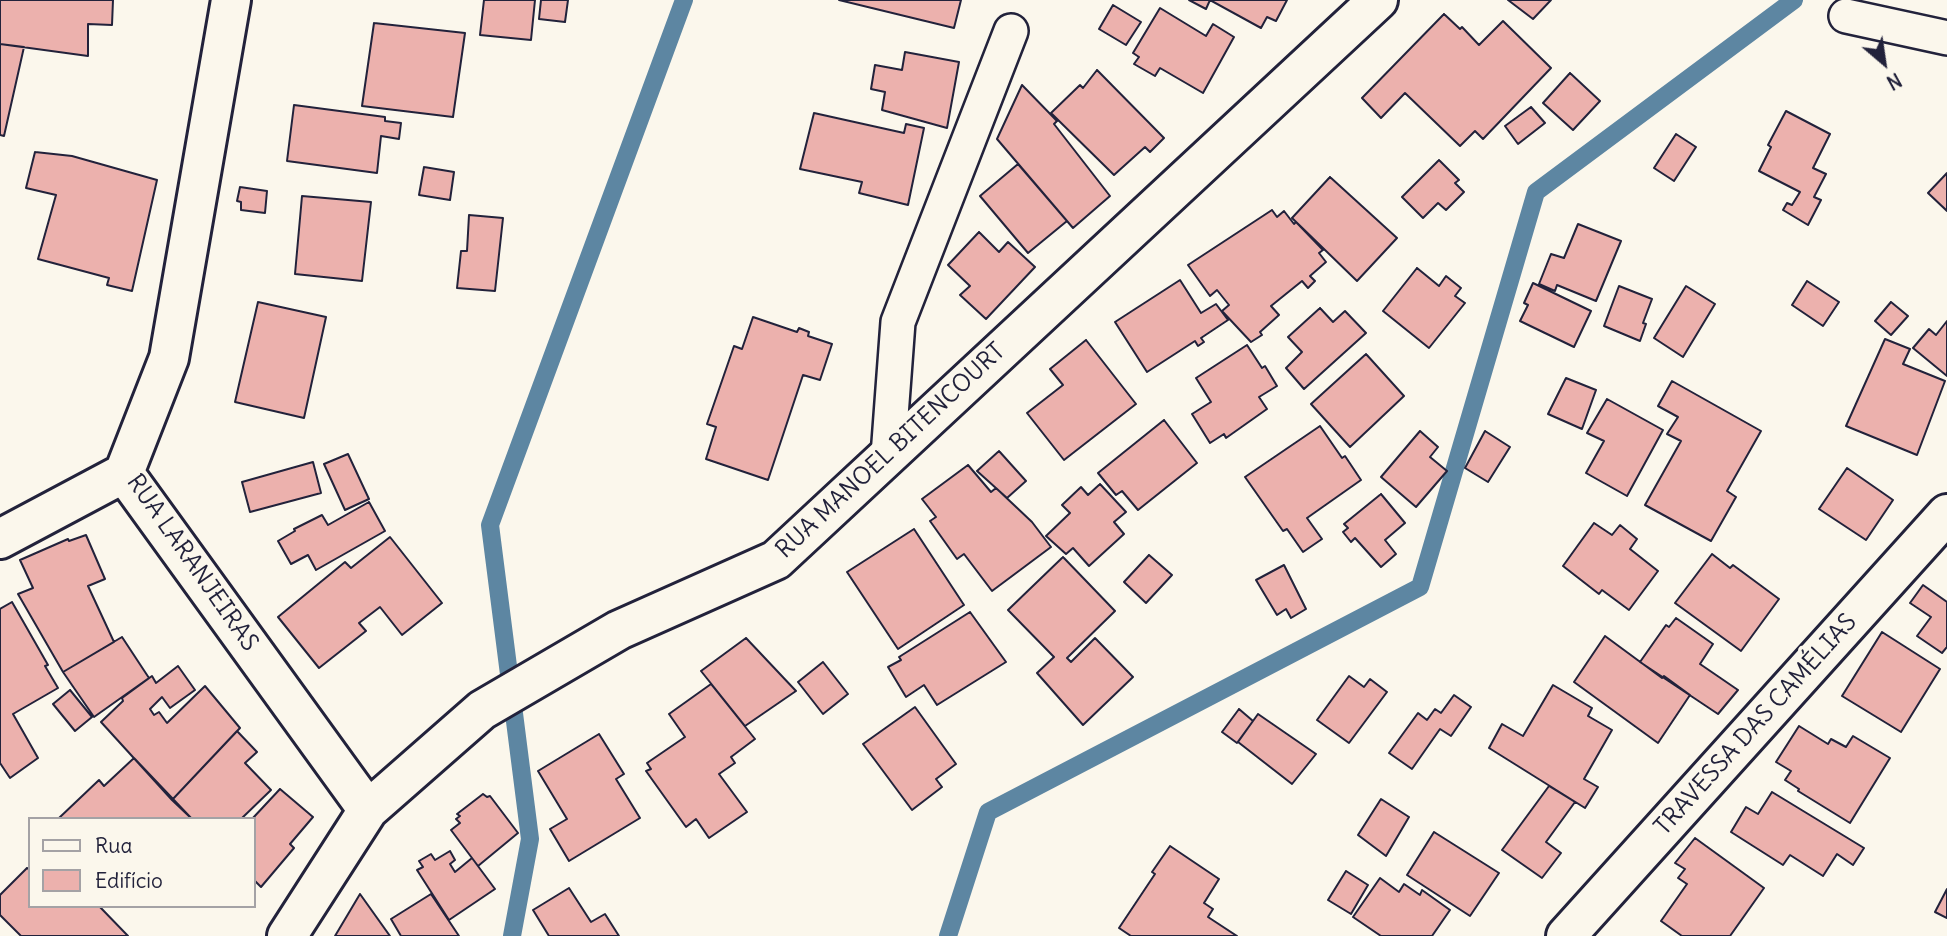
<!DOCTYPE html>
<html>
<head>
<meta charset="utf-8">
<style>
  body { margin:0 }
  #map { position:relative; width:1947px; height:936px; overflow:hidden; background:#fbf7ec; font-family:Delius,sans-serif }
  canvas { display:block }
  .legend { position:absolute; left:28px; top:817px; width:228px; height:91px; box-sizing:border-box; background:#fbf7ec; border:2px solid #a4a2a5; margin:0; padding:9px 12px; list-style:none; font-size:21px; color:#22223b }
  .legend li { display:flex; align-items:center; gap:14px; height:35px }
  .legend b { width:35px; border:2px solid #a4a2a5 }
  .north { position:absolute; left:1849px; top:28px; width:70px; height:70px; -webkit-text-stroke:5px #fbf7ec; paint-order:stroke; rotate:151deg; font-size:19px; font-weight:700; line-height:28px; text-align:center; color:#22223b }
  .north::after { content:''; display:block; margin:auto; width:24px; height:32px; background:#22223b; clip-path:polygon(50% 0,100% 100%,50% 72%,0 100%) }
</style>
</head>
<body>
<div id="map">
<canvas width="1947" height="936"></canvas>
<ul class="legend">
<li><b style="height:9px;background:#fbf7ec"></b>Rua</li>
<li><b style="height:19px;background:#ecb1ad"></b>Edifício</li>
</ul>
<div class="north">N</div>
</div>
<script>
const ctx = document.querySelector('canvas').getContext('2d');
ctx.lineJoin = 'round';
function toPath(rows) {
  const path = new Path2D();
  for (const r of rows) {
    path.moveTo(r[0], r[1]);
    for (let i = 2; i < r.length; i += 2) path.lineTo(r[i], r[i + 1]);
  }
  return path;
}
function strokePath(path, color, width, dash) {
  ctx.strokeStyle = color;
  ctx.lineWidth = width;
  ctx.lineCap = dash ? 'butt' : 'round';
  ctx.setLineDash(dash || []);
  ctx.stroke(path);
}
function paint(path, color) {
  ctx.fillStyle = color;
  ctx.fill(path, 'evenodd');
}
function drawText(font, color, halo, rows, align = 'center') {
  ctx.font = font + ' Delius,sans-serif';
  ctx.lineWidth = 7;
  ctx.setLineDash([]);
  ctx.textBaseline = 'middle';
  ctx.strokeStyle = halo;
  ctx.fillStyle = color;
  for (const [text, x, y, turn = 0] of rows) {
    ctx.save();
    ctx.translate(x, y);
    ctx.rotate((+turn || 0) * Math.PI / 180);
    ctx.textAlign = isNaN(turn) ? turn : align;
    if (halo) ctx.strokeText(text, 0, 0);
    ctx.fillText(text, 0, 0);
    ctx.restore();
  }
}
const stream = toPath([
  [512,936,530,839,490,525,684,0],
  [948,936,988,812,1420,587,1536,192,1794,0]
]);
const building = toPath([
  [0,0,113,0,112,25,88,24,88,56,0,44,0,0],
  [484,0,535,0,531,40,480,35,484,0],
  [541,0,568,0,565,22,539,19,541,0],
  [839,0,961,0,954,28,839,0],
  [1189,0,1287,0,1276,21,1267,17,1261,28,1210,0,1206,9,1189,0],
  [1508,0,1551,0,1533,19,1508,0],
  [1113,5,1141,22,1126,45,1099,29,1113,5],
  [1160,8,1206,36,1213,24,1234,37,1203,93,1160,68,1155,76,1134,64,1139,57,1133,53,1160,8],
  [1444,14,1460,29,1462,27,1479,45,1503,21,1551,68,1483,139,1475,131,1460,146,1405,93,1381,118,1362,98,1444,14],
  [374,23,465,33,453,117,362,106,374,23],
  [0,44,24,47,4,136,0,135,0,44],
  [905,52,959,62,947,128,882,110,885,92,871,89,875,65,902,70,905,52],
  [1097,70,1164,138,1150,152,1145,147,1114,175,1051,113,1080,85,1083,88,1097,70],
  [1570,73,1600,101,1573,130,1543,103,1570,73],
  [1022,85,1057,121,1054,124,1110,196,1073,228,997,139,1022,85],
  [294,105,385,117,385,121,401,123,399,139,381,136,377,173,287,161,294,105],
  [1531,107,1545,123,1518,144,1505,126,1531,107],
  [1786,111,1830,134,1813,168,1826,174,1814,197,1821,200,1808,225,1783,210,1787,203,1792,205,1800,192,1759,171,1771,147,1768,145,1786,111],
  [814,113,904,133,906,124,924,128,908,205,859,193,862,182,800,169,814,113],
  [1676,134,1696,147,1674,181,1654,168,1676,134],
  [35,152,72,156,157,180,132,291,107,285,109,278,38,259,56,195,26,188,35,152],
  [1439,160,1459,180,1455,183,1464,192,1446,210,1438,203,1423,218,1402,197,1439,160],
  [1018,164,1067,221,1028,253,980,196,1018,164],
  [424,167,454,172,450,200,419,195,424,167],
  [1947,173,1947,211,1928,193,1947,173],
  [1330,177,1397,238,1357,281,1292,218,1330,177],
  [240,187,267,191,265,213,241,210,241,202,237,201,240,187],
  [302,196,371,202,362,281,295,274,302,196],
  [1272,210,1277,217,1284,211,1294,224,1296,222,1323,250,1319,253,1326,262,1310,276,1315,281,1308,288,1302,281,1271,306,1279,315,1260,332,1262,335,1251,342,1222,311,1229,305,1217,290,1210,296,1188,265,1272,210],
  [469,215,503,218,495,291,457,288,461,251,467,251,469,215],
  [1578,224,1621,241,1596,301,1557,285,1555,291,1539,284,1551,254,1564,258,1578,224],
  [979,232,999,252,1008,242,1035,267,986,319,960,295,970,286,948,265,979,232],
  [1417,268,1439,286,1446,276,1461,288,1455,296,1465,303,1429,348,1383,311,1417,268],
  [1180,280,1201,313,1216,304,1228,320,1201,338,1204,342,1198,346,1195,341,1147,372,1115,322,1180,280],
  [1807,281,1839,302,1823,326,1792,305,1807,281],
  [1533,283,1591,311,1574,347,1520,321,1528,305,1524,303,1533,283],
  [1619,286,1652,299,1643,323,1646,324,1640,341,1604,326,1619,286],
  [1686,286,1715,304,1683,357,1654,338,1686,286],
  [258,302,326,317,304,418,235,402,258,302],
  [1891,302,1908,316,1891,335,1875,321,1891,302],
  [1320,308,1333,322,1345,311,1366,333,1304,389,1286,368,1302,352,1288,337,1320,308],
  [753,317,797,332,799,328,809,332,808,336,832,344,820,380,803,375,768,480,706,459,716,427,707,424,734,346,742,349,753,317],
  [1947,321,1947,376,1913,348,1929,329,1936,335,1947,321],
  [1885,339,1910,349,1903,364,1945,381,1917,455,1846,426,1885,339],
  [1086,340,1136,404,1064,460,1027,413,1063,385,1050,369,1086,340],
  [1247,345,1262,368,1265,366,1277,386,1259,397,1267,409,1226,438,1224,434,1210,443,1192,414,1211,402,1196,378,1247,345],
  [1366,354,1404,396,1350,447,1311,404,1366,354],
  [1566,378,1596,390,1582,429,1548,414,1566,378],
  [1672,381,1761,431,1727,491,1736,497,1711,541,1645,505,1681,441,1667,434,1678,417,1658,406,1672,381],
  [1607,399,1663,430,1627,496,1586,473,1604,441,1587,433,1607,399],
  [1164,420,1197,463,1138,510,1122,491,1116,495,1098,473,1164,420],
  [1320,426,1342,458,1345,456,1361,480,1307,518,1322,539,1303,552,1287,529,1283,531,1245,477,1320,426],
  [1420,431,1438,447,1430,457,1447,471,1416,507,1381,477,1420,431],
  [1485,431,1510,447,1488,482,1465,468,1485,431],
  [999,451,1026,481,1007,498,977,471,999,451],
  [348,454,369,499,345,510,324,464,348,454],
  [313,462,321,493,250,512,242,482,313,462],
  [968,465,991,492,996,488,1032,522,1051,547,992,591,964,554,957,559,930,521,936,517,922,499,968,465],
  [1847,468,1893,500,1866,540,1819,509,1847,468],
  [1100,484,1126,512,1114,522,1124,534,1089,566,1073,548,1066,554,1046,536,1070,513,1062,505,1081,487,1088,495,1100,484],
  [1381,494,1405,523,1385,540,1396,554,1381,567,1355,538,1351,542,1343,532,1348,528,1344,524,1381,494],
  [369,502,385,531,316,570,308,555,291,564,278,541,295,531,294,529,322,515,328,525,369,502],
  [1594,523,1612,535,1620,525,1637,539,1630,549,1658,571,1629,610,1602,590,1599,594,1563,566,1594,523],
  [914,529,964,605,898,649,847,572,914,529],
  [86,535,105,579,88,586,114,642,63,672,18,594,33,588,20,560,68,539,69,541,86,535],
  [390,537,442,603,402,635,380,607,359,623,366,631,319,668,278,617,345,562,351,568,390,537],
  [1712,554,1730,568,1733,565,1779,599,1741,651,1675,603,1712,554],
  [1149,555,1172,575,1146,603,1124,582,1149,555],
  [1063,557,1115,611,1067,658,1071,662,1095,638,1133,677,1083,725,1037,673,1054,657,1008,610,1063,557],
  [1284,565,1306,609,1291,618,1286,609,1277,615,1256,580,1284,565],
  [1923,585,1947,602,1947,647,1942,653,1917,636,1931,617,1910,603,1923,585],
  [12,602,48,665,45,666,58,688,13,714,38,758,10,778,0,763,0,609,12,602],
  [970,612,1006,662,937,705,924,685,906,697,888,667,901,660,899,657,970,612],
  [1676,618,1713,644,1700,664,1738,690,1718,714,1640,662,1666,625,1669,627,1676,618],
  [1882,632,1940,669,1901,732,1842,696,1882,632],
  [1605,636,1662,678,1664,676,1690,695,1658,743,1574,682,1605,636],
  [122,637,149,678,94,717,63,672,122,637],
  [746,638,796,691,745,726,701,671,746,638],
  [823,662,848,694,823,714,798,682,823,662],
  [178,666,195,690,170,708,162,697,150,709,154,715,159,712,167,723,205,686,240,728,172,800,101,722,123,701,122,698,152,676,156,683,178,666],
  [1349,676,1364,687,1370,679,1387,692,1349,743,1317,720,1349,676],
  [711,684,755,739,731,757,735,763,719,774,747,812,709,838,696,819,686,827,646,771,651,769,647,763,685,737,669,714,711,684],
  [1553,685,1592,708,1588,716,1612,730,1584,779,1598,787,1585,808,1489,748,1502,724,1523,736,1553,685],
  [70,690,92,717,75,731,53,704,70,690],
  [1454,695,1471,707,1451,736,1440,729,1412,769,1389,753,1418,713,1427,720,1435,709,1441,713,1454,695],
  [915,707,956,764,936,779,942,787,912,810,863,744,915,707],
  [1239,709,1253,721,1237,743,1222,732,1239,709],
  [1258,714,1316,754,1292,784,1238,742,1258,714],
  [1799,726,1828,744,1831,739,1846,747,1853,736,1890,758,1850,823,1798,791,1799,789,1785,780,1791,771,1776,762,1799,726],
  [237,731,257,752,245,763,271,790,241,819,192,819,172,800,237,731],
  [599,734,624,774,616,779,640,818,569,861,550,829,567,819,538,771,599,734],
  [134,758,192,819,59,818,99,780,104,786,134,758],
  [1549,786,1575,802,1546,842,1561,853,1542,878,1502,850,1549,786],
  [280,789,313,817,290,844,294,848,261,887,254,880,252,819,280,789],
  [1772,792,1864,848,1853,865,1837,854,1823,876,1790,855,1783,865,1731,832,1746,807,1758,814,1772,792],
  [483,794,487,797,490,796,518,833,478,866,451,830,460,823,456,819,460,816,457,814,483,794],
  [1381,799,1409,817,1386,856,1358,835,1381,799],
  [1434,832,1499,873,1470,916,1407,875,1434,832],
  [1695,838,1764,888,1730,936,1682,936,1661,921,1687,884,1678,878,1685,869,1675,863,1695,838],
  [1170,846,1219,879,1204,903,1213,909,1208,917,1237,936,1131,936,1119,928,1155,874,1152,872,1170,846],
  [450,851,455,860,450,864,455,872,472,858,495,889,449,920,417,870,423,867,419,861,431,854,435,860,450,851],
  [27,868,30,870,30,906,99,906,128,936,21,936,0,915,0,895,27,868],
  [1346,871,1368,885,1351,914,1328,900,1346,871],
  [1380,878,1399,892,1404,884,1420,895,1422,890,1450,910,1432,936,1381,936,1353,917,1380,878],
  [569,888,591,922,605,914,619,936,549,936,533,910,569,888],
  [1947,889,1947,918,1935,912,1947,889],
  [360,894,390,936,335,936,360,894],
  [431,894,459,936,401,936,391,919,431,894]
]);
const lane = toPath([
  [1846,16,1947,38],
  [888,456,898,322,1011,31]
]);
const street = toPath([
  [231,0,169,358,124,473,368,810],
  [0,539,124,473],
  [287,936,368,810,482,710,619,630,776,560,1378,0],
  [1566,936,1947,514]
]);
const streetNames = [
  ["RUA MANOEL BITENCOURT",891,451,-43],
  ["RUA LARANJEIRAS",192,563,55],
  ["TRAVESSA DAS CAMÉLIAS",1756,725,-48]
];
strokePath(stream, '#5d86a2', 18);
paint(building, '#ecb1ad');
strokePath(building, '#22223b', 2);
strokePath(lane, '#22223b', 38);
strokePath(street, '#22223b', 44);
strokePath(lane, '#fbf7ec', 33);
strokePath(street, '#fbf7ec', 38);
drawText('24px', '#22223b', '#fbf7ec', streetNames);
</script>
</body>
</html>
